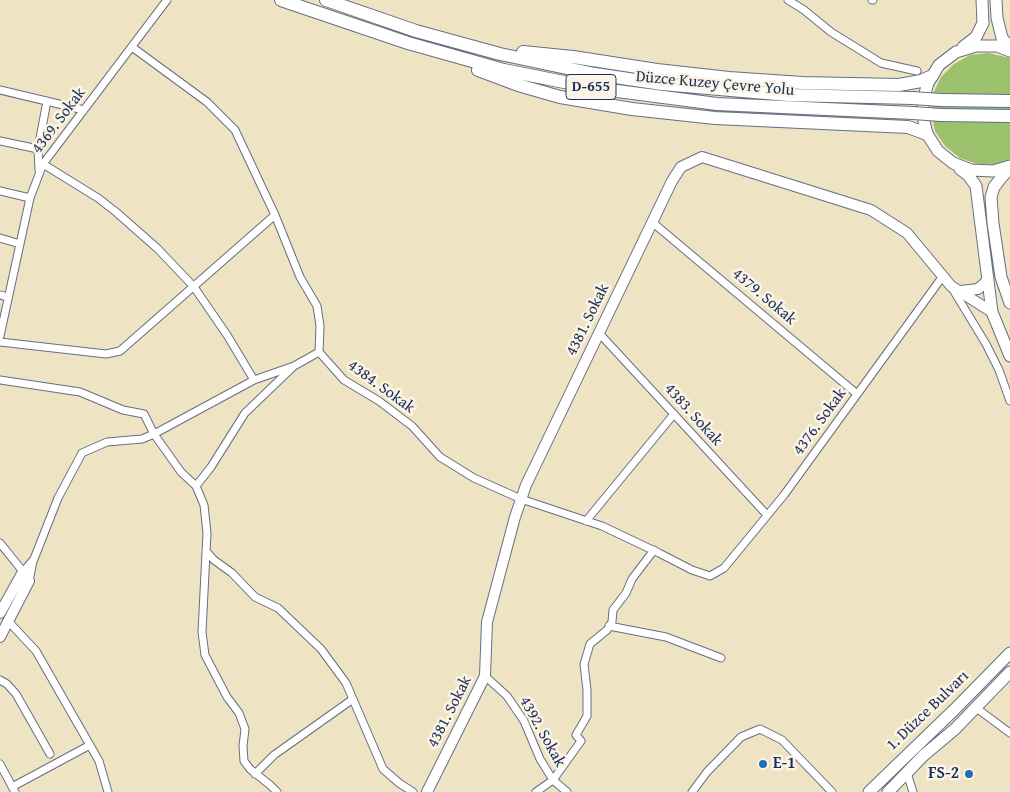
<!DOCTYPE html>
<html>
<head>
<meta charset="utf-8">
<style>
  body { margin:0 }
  canvas { display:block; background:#eee4c4 }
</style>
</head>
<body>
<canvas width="1010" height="792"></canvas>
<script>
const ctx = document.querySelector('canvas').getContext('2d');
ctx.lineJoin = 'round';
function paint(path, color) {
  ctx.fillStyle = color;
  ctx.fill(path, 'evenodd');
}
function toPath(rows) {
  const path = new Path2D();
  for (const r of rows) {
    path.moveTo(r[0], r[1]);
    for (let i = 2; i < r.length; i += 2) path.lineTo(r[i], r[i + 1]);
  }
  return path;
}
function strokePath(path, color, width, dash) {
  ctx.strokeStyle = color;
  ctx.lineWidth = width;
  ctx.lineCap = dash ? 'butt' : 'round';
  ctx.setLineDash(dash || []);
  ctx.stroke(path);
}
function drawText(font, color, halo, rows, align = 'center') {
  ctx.font = font + ' "Gentium Book Plus",serif';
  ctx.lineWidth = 5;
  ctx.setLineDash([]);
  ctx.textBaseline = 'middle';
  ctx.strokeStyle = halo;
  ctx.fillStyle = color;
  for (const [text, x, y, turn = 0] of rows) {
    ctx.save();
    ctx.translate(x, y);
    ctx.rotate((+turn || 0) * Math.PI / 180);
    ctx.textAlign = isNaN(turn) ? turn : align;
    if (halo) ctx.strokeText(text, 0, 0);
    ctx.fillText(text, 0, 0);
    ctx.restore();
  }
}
const green = toPath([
  [988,53,1010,58,1010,159,996,164,977,164,960,158,945,146,935,131,931,112,933,94,941,77,954,64,970,55]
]);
const street = toPath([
  [788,0,804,10,831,32,881,63,917,71],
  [872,0,873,0],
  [132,47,207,102,235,130,275,215,300,277,317,306,320,326,319,352,344,380,379,401,412,426,440,457,474,478,521,499,602,526,659,553,692,570,710,576,724,568,784,495,943,276],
  [0,90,84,110],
  [0,141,38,149],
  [43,164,98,198,116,212,158,249,194,287,227,335,254,380],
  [39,170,38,149,47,101],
  [0,191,30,198],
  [652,222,857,394],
  [0,238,20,244],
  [952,288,986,344,999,370,1010,401],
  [0,295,8,297],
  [599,333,767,515],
  [0,336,30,198,43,164,167,0],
  [0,342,106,354,120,351,275,215],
  [0,380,80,392,123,410,144,414,154,434,181,472,196,486,204,505,207,533,202,632,205,655,227,697,239,713,245,729,243,746,244,761,250,769,270,785,277,792],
  [196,486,211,467,245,413,294,366,319,352],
  [586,521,674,414],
  [0,543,25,574],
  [206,551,214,560,232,573,255,597,278,608,321,649,346,683,383,769,399,783,413,792],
  [23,572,34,559,58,498,82,453,107,442,142,439,154,434,254,380,294,366],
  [29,581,33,561],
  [8,621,36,651,99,761,108,792],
  [609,626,666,637,721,658],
  [485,676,507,696,524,721,540,759,553,780,567,792],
  [0,680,7,684,16,694,50,754],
  [975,707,1010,733],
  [0,764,15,792],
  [907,773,913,792],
  [255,774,274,755,353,699],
  [12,787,90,745],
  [536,792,553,780,581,741,576,735,587,716,587,690,584,664,590,644,607,630,612,622,613,610,626,593,632,579,654,550],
  [692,792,707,772,741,737,760,729,782,740,832,792]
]);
const secondary = toPath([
  [961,291,978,289,987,281],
  [0,613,23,572],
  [0,637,29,581],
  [427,792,485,676,487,622,515,517,526,485,672,181,681,167,702,157,871,210,907,233,951,286,992,312]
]);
const primary = toPath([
  [996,0,997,18,1002,38,1010,47],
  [963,47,976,37,983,23,982,0],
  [1010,51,997,46,976,46,956,52,939,65,928,83,923,100,923,117,927,134,938,151,953,163,971,170,993,171,1010,166],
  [1010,168,1001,178,994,187,991,197,993,223,1001,277,1010,303],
  [960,169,968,175,976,186,992,312,1010,356],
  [869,792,955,709,1010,653],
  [888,792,924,755,955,729,1010,672]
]);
const highway = toPath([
  [281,0,408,43,504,70,594,88,717,104,913,113],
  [326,0,416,31,500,54,595,74,662,84,788,95,912,98],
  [523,52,573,57,657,70,729,78,802,83,899,85,921,81,932,76],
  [478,70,518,85,560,97,632,109,715,118,908,127,927,134],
  [941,100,1010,101],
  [941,115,1010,116]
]);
const highwayBridge = toPath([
  [912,98,941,100],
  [913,113,941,115]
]);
const markers = [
  [763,764,5,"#1f6fb2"],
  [969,774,5,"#1f6fb2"]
];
const shields = [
  [591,87,50]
];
const shieldNames = [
  ["D-655",591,87]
];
const streetNames = [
  ["Düzce Kuzey Çevre Yolu",715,84,5],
  ["4369. Sokak",59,121,-53],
  ["4379. Sokak",764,297,40],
  ["4381. Sokak",588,320,-64],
  ["4384. Sokak",381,387,36],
  ["4383. Sokak",693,415,48],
  ["4376. Sokak",820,422,-54],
  ["1. Düzce Bulvarı",928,711,-44],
  ["4381. Sokak",450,712,-63],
  ["4392. Sokak",542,732,61]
];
const poiNames = [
  ["E-1",773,764],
  ["FS-2",959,774,"right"]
];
paint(green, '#9cc16c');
strokePath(street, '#656e82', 9);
strokePath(secondary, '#656e82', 12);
strokePath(primary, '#656e82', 13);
strokePath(highway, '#656e82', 14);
strokePath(street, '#fff', 7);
strokePath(secondary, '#fff', 10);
strokePath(primary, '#fff', 11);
strokePath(highway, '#fff', 12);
strokePath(highwayBridge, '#656e82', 14, []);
strokePath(highwayBridge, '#fff', 12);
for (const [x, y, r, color] of markers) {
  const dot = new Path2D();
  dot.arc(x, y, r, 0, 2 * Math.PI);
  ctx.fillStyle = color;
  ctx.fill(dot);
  strokePath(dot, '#fcf5e5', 2);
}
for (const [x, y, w] of shields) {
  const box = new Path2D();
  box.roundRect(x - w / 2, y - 12.5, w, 25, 4);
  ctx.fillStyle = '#fcf5e5';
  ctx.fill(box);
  strokePath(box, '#1b2f5e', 1);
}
drawText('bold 15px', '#1b2f5e', null, shieldNames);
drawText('16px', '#1b2f5e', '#fcf5e5', streetNames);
drawText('bold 16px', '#1b2f5e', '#fcf5e5', poiNames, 'left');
</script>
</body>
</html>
